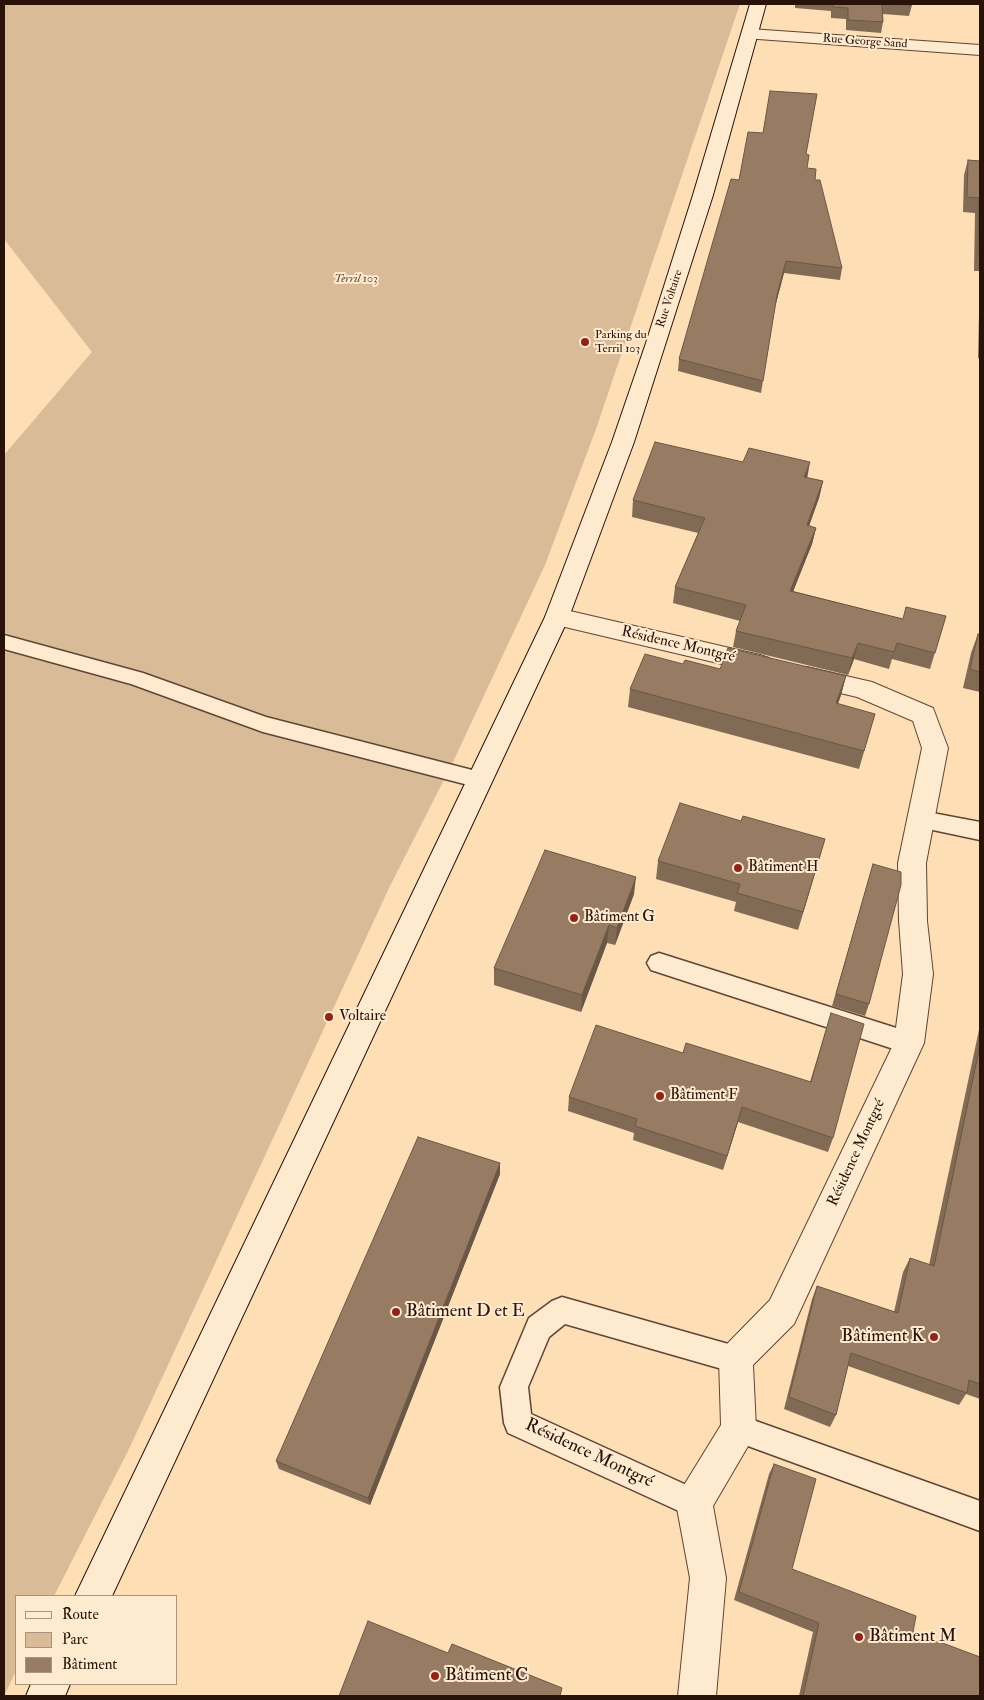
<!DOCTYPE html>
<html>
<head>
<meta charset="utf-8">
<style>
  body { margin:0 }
  #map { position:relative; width:984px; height:1700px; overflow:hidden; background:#fddeb5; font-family:"IM FELL Double Pica",serif }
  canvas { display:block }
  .frame { position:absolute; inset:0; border:5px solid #29120a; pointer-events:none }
  .legend { position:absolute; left:15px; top:1595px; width:162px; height:90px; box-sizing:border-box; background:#feeacf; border:1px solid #a99480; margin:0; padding:6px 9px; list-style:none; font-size:15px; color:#29120a }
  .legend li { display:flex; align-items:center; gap:10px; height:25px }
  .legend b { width:25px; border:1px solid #a99480 }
</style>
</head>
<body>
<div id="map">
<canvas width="984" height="1700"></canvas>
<div class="frame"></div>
<ul class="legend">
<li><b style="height:6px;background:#feeacf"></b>Route</li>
<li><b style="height:14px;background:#d9bb98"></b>Parc</li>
<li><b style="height:14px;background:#977c63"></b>Bâtiment</li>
</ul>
</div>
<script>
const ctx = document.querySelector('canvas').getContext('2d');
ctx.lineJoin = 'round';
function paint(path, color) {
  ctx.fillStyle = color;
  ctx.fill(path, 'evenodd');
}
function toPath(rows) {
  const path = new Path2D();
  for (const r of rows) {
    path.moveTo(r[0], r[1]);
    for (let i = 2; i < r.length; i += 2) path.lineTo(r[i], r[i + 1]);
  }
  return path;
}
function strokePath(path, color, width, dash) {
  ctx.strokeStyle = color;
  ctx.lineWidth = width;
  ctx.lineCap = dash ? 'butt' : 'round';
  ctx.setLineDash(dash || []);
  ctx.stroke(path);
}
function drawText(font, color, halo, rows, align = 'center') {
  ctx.font = font + ' "IM FELL Double Pica",serif';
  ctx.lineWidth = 4;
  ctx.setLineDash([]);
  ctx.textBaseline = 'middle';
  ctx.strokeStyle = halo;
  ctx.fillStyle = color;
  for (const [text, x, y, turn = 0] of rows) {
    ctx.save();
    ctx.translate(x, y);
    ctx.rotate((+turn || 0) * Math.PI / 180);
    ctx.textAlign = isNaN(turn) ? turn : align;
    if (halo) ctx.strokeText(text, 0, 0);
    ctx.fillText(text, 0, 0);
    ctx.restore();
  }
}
const green = toPath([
  [4,4,740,4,596,429,545,565,452,764,390,886,129,1449,54,1596,16,1596,16,1671,4,1696,4,455,92,352,4,239]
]);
const lane = toPath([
  [4,635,143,673,266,717,480,772,488,774,491,780,488,786,480,788,263,732,131,684,4,649,4,635],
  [922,811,980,822,980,840,914,826,911,820,914,814,922,811],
  [659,953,909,1032,918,1035,921,1043,918,1051,909,1054,651,970,647,963,651,956,659,953],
  [562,1297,746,1349,750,1359,746,1369,736,1373,565,1324,549,1337,528,1387,531,1414,704,1493,709,1503,704,1513,694,1518,508,1433,504,1423,500,1387,529,1318,552,1301,562,1297],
  [739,1415,980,1501,980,1531,729,1439,725,1429,729,1419,739,1415]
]);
const street = toPath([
  [750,29,980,45,980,55,744,38,742,34,744,30,750,29],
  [557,608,760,655,769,658,773,664,769,670,760,673,548,623,545,617,548,611,557,608],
  [807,667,872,682,933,708,948,748,926,863,927,921,933,974,924,1043,794,1324,753,1365,756,1429,751,1441,713,1506,726,1578,716,1696,678,1696,690,1578,676,1503,681,1490,721,1425,719,1359,724,1347,770,1300,894,1043,903,974,899,921,898,863,922,748,913,721,857,697,798,683,794,676,798,669,807,667]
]);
const secondary = toPath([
  [750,4,766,4,713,195,634,442,569,617,112,1596,75,1596,545,617,612,442,646,343,693,195,750,4],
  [31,1684,70,1684,65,1696,26,1696,31,1684]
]);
const wall = toPath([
  [795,4,911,4,912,5,909,16,883,14,883,22,881,33,846,30,846,19,831,18,831,11,795,8],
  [806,154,807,168,815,180,842,268,840,280,784,273,775,307,761,393,678,371,679,359],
  [968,160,980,161,980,359,978,358,980,271,974,271,975,213,963,212,964,175],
  [807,478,823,481,819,498,809,526,816,528,812,544,793,591,903,619,946,616,930,669,892,659,889,669,854,659,848,675,733,647,736,631,740,621,673,603,675,587,698,533,632,517,633,500],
  [978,634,980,635,980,692,963,688,971,653],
  [683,664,720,669,846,676,841,695,838,704,875,714,859,769,628,707,630,689],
  [741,821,825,839,798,930,734,911,736,902,656,879,658,861],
  [873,864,869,1004,865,1016,832,1006],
  [634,894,615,945,607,943,581,1012,494,985,494,968],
  [831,1013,833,1138,828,1152,738,1122,723,1170,633,1140,634,1133,568,1111,569,1097,810,1082],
  [980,1025,980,1399,966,1394,959,1405,848,1366,836,1415,830,1427,784,1409,812,1299,817,1286,894,1312,903,1272,910,1258,929,1265],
  [500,1163,500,1174,370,1505,279,1469,276,1461],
  [774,1464,792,1569,913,1632,980,1696,799,1696,813,1632,734,1600,769,1474]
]);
const shadedWall = toPath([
  [786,261,784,273,775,307,761,393,777,295],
  [810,462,807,479,804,477],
  [823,481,819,498,803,542,807,525],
  [816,528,812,544,787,607,790,591],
  [858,643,854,659,848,675,852,658],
  [846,676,841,695,831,722,836,703],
  [825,839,820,856,798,930,803,912],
  [636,877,634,894,615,945,617,928],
  [609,925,607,943,581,1012,582,995],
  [742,1107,738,1122,723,1170,727,1156],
  [500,1163,500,1174,370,1505,368,1498]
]);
const building = toPath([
  [833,4,882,4,883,22,848,20,848,8,833,7,833,4],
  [884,4,911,4,912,5,884,4],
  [770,91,817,94,806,154,809,155,807,168,816,169,815,180,820,180,842,268,786,261,777,295,763,381,679,359,731,179,739,180,748,132,763,133,770,91],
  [968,160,980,161,980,255,978,255,979,198,967,197,968,160],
  [655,442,743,462,749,448,810,462,804,477,823,481,807,525,816,528,790,591,903,619,906,607,946,616,935,653,897,643,894,652,858,643,852,658,736,631,746,605,675,587,705,518,633,500,655,442],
  [978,634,980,635,980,672,970,669,978,634],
  [728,648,846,676,836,703,875,714,864,751,630,689,645,654,683,664,685,660,720,669,728,648],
  [680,803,741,821,743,816,825,839,803,912,737,893,740,884,658,861,680,803],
  [545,850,636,877,617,928,609,925,582,995,494,968,545,850],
  [873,864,901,872,901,885,869,1004,836,994,873,864],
  [831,1013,864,1024,833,1138,742,1107,727,1156,635,1126,637,1119,569,1097,596,1025,683,1053,686,1043,811,1082,831,1013],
  [980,1045,980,1384,969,1380,967,1393,851,1353,836,1415,789,1397,817,1286,898,1313,910,1258,934,1266,980,1045],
  [418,1137,500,1163,368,1498,276,1461,418,1137],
  [774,1464,816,1479,792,1569,916,1616,913,1632,980,1657,980,1696,803,1696,819,1623,739,1592,774,1464],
  [368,1621,448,1653,452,1644,562,1688,560,1696,339,1696,368,1621]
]);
const markers = [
  [585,342,5,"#8f2418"],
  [738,868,5,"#8f2418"],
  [574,918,5,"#8f2418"],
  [329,1017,5,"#8f2418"],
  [660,1096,5,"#8f2418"],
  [396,1312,5,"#8f2418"],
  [934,1337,5,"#8f2418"],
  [859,1637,5,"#8f2418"],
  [435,1676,5,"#8f2418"]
];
const farStreetnames = [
  ["Rue George Sand",865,42,4],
  ["Rue Voltaire",670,299,-72]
];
const farParknames = [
  ["Terril 103",356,279]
];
const farPoinames = [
  ["Parking du",595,335],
  ["Terril 103",595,349]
];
const streetNames = [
  ["Résidence Montgré",678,645,13],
  ["Résidence Montgré",857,1153,-65]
];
const poiNames = [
  ["Bâtiment H",748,868],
  ["Bâtiment G",584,918],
  ["Voltaire",339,1017],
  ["Bâtiment F",670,1096]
];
const nearPoinames = [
  ["Bâtiment D et E",406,1312],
  ["Bâtiment K",924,1337,"right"],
  ["Bâtiment M",869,1637],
  ["Bâtiment C",445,1676]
];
const nearStreetnames = [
  ["Résidence Montgré",589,1454,25]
];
paint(green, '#d9bb98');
strokePath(lane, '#5e4535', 3);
strokePath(street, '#5e4535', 2);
strokePath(secondary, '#29120a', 2);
paint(lane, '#feeacf');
paint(street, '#feeacf');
paint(secondary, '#feeacf');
paint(wall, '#826b55');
paint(shadedWall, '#6a5745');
paint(building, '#977c63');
strokePath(building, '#6a5745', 1);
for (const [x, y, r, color] of markers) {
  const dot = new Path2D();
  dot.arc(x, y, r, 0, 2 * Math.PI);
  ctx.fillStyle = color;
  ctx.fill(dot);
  strokePath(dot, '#feeacf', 2);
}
drawText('12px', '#29120a', '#feeacf', farStreetnames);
drawText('italic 12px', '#674d3c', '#feeacf', farParknames);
drawText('12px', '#29120a', '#feeacf', farPoinames, 'left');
drawText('15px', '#29120a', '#feeacf', streetNames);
drawText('15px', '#29120a', '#feeacf', poiNames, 'left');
drawText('18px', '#29120a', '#feeacf', nearPoinames, 'left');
drawText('18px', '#29120a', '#feeacf', nearStreetnames);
</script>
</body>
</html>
